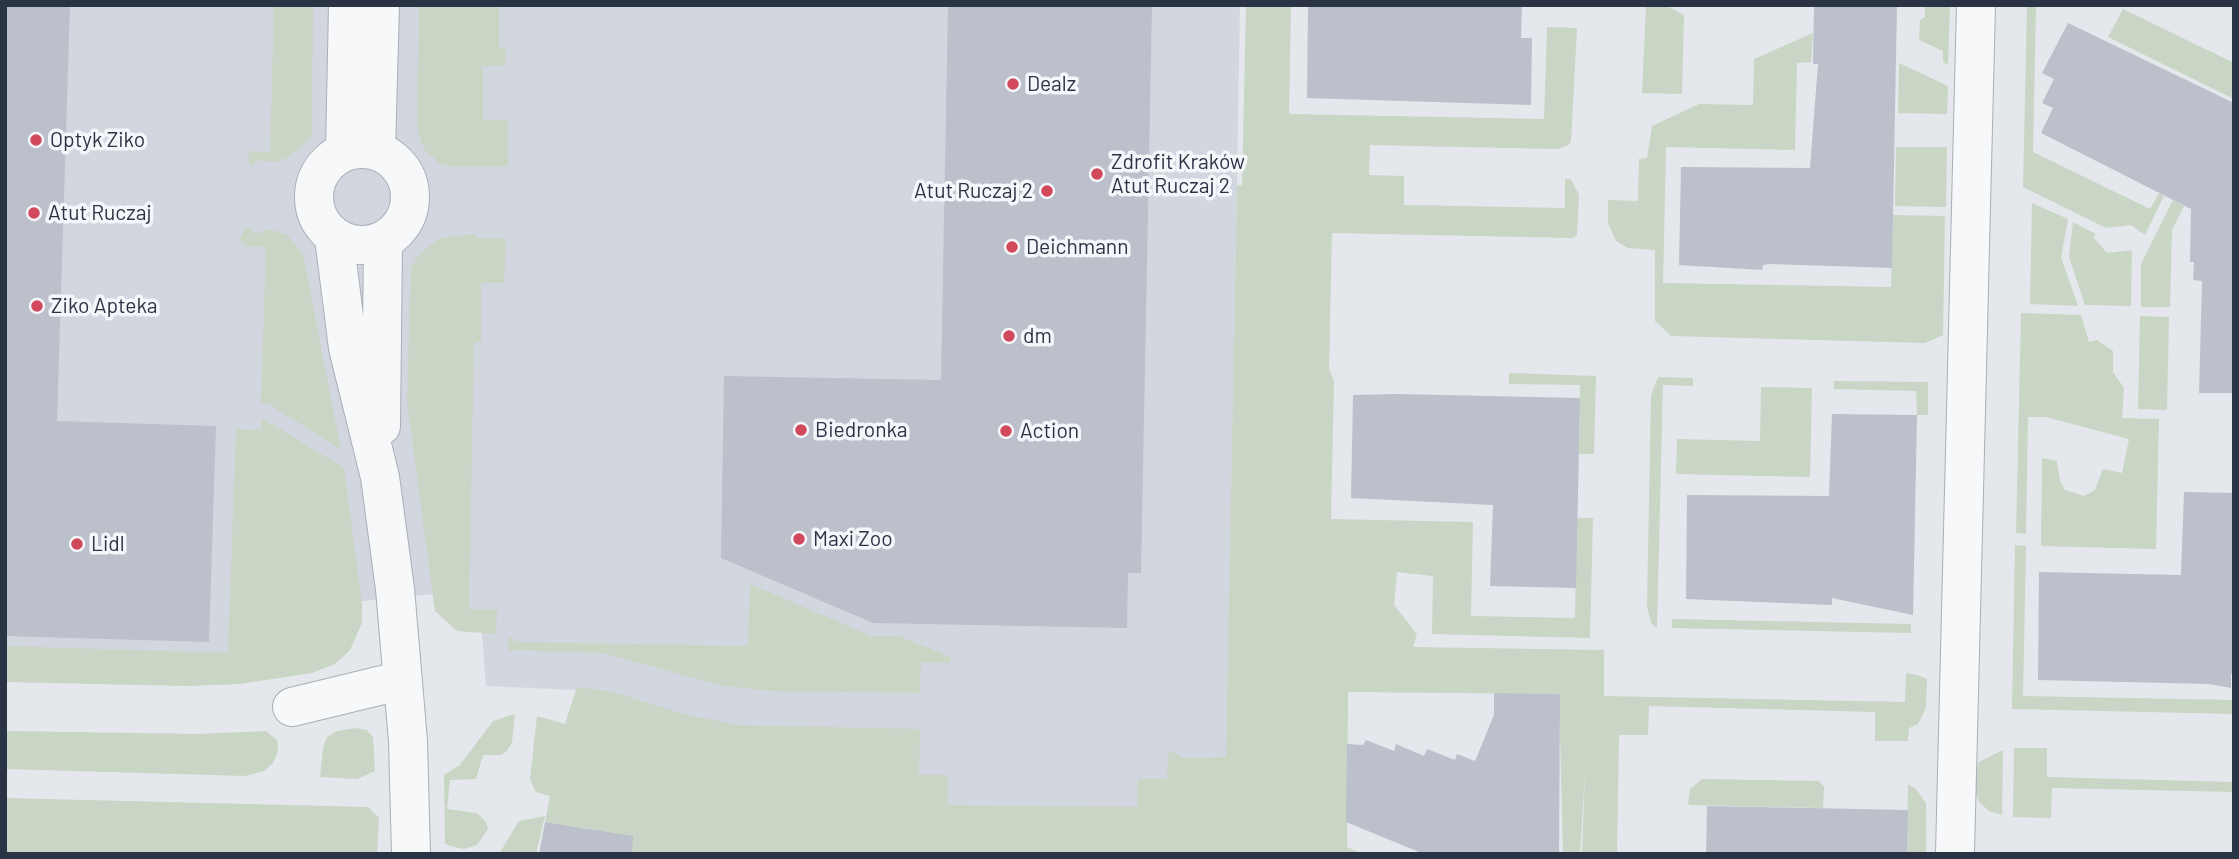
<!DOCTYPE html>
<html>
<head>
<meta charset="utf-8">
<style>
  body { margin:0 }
  #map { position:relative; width:2239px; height:859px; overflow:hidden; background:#e4e7ec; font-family:Barlow,sans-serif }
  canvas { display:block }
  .frame { position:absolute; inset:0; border:7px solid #2b3445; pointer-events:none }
</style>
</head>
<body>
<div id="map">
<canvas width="2239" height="859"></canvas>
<div class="frame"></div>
</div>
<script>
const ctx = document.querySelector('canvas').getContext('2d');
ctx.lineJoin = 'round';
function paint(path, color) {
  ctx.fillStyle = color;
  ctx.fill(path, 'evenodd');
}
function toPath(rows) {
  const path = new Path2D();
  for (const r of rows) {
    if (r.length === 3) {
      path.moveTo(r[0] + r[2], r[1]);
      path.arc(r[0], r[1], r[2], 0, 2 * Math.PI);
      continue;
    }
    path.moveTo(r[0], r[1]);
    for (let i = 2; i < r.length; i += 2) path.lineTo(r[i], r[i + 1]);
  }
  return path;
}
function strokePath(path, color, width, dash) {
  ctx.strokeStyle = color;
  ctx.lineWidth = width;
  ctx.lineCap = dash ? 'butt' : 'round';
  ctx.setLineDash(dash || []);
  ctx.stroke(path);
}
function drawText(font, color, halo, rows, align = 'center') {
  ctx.font = font + ' Barlow,sans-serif';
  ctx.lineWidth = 7;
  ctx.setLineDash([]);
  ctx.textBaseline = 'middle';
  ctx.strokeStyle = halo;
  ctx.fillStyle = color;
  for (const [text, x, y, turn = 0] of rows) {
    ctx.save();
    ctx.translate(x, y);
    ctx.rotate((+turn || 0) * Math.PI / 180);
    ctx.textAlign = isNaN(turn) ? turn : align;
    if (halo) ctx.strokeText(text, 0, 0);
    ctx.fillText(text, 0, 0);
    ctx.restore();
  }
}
const built = toPath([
  [5,5,1240,5,1227,757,1206,854,860,854,577,690,486,686,481,621,445,593,341,603,224,665,5,658]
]);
const green = toPath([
  [274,5,313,5,312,136,288,158,275,162,259,160,251,166,248,158,250,151,270,152],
  [419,5,499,5,499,48,506,49,505,66,483,66,483,120,508,120,508,166,452,167,439,163,424,149,417,128],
  [1246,5,1291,5,1289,114,1544,119,1547,27,1577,28,1571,142,1567,146,1557,149,1370,145,1369,175,1404,176,1404,205,1565,208,1565,179,1571,179,1579,195,1577,235,1573,238,1332,233,1329,369,1334,381,1331,519,1473,522,1471,616,1575,618,1577,518,1593,518,1590,638,1432,634,1433,576,1397,572,1394,605,1417,634,1413,647,1604,650,1604,696,1905,702,1906,673,1917,675,1927,679,1926,708,1918,724,1909,728,1908,741,1875,741,1875,712,1649,706,1648,735,1619,735,1617,854,1582,854,1585,773,1580,854,1563,854,1559,694,1348,692,1347,847,1363,854,593,854,597,830,545,822,550,796,536,792,530,779,537,716,565,724,577,687,614,692,683,714,738,725,920,729,919,775,948,775,948,805,1137,807,1138,779,1167,779,1168,750,1184,758,1226,757,1237,186,1242,185],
  [1646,5,1665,5,1684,15,1682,94,1642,93],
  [1929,5,1950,5,1948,65,1943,62,1943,51,1919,40,1920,20,1925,17,1925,7],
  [2027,5,2036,5,2033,152,2150,209,2159,193,2164,196,2145,235,2131,225,2106,228,2023,187],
  [2123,9,2234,63,2234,99,2108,37],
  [1813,33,1811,62,1797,63,1795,150,1666,147,1663,283,1891,287,1893,215,1945,216,1943,335,1925,343,1671,336,1655,321,1655,250,1628,248,1616,241,1608,223,1608,200,1638,201,1639,159,1647,158,1652,126,1699,104,1753,105,1754,59],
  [1899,63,1948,86,1947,114,1898,113],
  [1896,147,1947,147,1946,207,1895,206],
  [2173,200,2184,206,2172,230,2170,307,2141,307,2141,264],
  [2032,203,2068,219,2061,257,2078,306,2030,304],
  [2073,222,2096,234,2093,237,2107,253,2132,250,2131,306,2085,305,2069,257],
  [246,226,256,234,270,229,287,235,303,255,341,450,269,404,261,402,266,247,245,246,240,239],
  [473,234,477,238,506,238,504,283,481,283,481,341,474,343,469,609,497,610,496,634,457,631,435,611,407,401,411,268,420,253,441,238],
  [2021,313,2081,315,2089,342,2097,340,2113,351,2113,372,2124,388,2122,418,2159,419,2156,549,2041,546,2042,458,2057,461,2060,481,2065,490,2084,496,2095,490,2103,469,2122,473,2129,439,2046,417,2028,417,2026,534,2016,533],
  [2140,316,2169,317,2167,410,2138,409],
  [1509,373,1596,376,1594,454,1579,454,1580,385,1509,384],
  [1658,377,1693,378,1693,386,1663,385,1657,628,1651,623,1647,606,1651,395],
  [1834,381,1928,382,1928,415,1917,415,1916,391,1834,389],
  [1761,387,1812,388,1810,477,1676,474,1677,439,1760,441],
  [262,418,344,468,362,605,362,623,350,650,335,664,312,673,240,684,187,686,5,682,5,646,228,653,236,429,261,430],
  [2015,545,2026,546,2023,696,2234,700,2234,714,2012,709],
  [750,584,871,636,899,636,950,657,950,663,921,662,920,693,773,691,723,686,603,653,508,650,508,637,519,642,748,646],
  [1672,619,1911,624,1911,633,1672,628],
  [515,714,512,742,507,751,501,755,483,755,476,779,450,780,447,809,477,813,486,822,488,829,477,845,464,849,450,846,445,843,444,775,460,765,493,721],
  [357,728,367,730,373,737,375,771,357,779,320,777,323,748,327,737,337,731],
  [5,731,199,734,266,731,277,740,278,752,273,763,264,771,245,776,5,769],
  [2014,748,2047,748,2047,777,2234,782,2234,792,2052,788,2051,818,2013,817],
  [2003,750,2002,815,1989,811,1979,802,1972,783,1979,762],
  [1702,779,1819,781,1824,787,1823,808,1688,805,1690,789],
  [1908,784,1916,789,1926,803,1926,854,1907,854],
  [5,798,368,807,379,818,377,854,5,854],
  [545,816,536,854,499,854,519,821]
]);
const building = toPath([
  [5,5,70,5,57,421,216,426,209,642,5,636],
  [948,5,1152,5,1141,573,1128,573,1127,628,873,623,721,558,724,376,941,380],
  [1308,5,1522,5,1521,38,1532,38,1531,105,1307,98],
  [1814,5,1897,5,1892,268,1769,264,1763,265,1762,270,1679,265,1681,167,1810,168,1818,64,1813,64],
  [2068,23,2234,103,2234,393,2199,393,2202,281,2193,280,2194,262,2190,262,2191,209,2041,133,2053,108,2042,103,2054,79,2042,73],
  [1397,394,1580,398,1576,588,1490,586,1493,505,1351,498,1353,395],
  [1832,414,1917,415,1913,615,1832,598,1832,605,1686,599,1687,495,1829,496],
  [2184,492,2234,493,2234,674,2231,674,2231,688,2209,684,2038,680,2039,572,2181,575],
  [1494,693,1560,694,1559,854,1424,854,1346,822,1347,744,1363,745,1366,740,1394,751,1396,744,1424,756,1427,749,1455,760,1457,754,1475,761,1494,715],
  [1707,806,1908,810,1907,854,1706,854],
  [545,822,633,836,632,854,539,854]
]);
const minor = toPath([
  [362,197,48],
  [376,151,380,5],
  [345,152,348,5],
  [334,237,348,348,380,477,395,589,408,741,411,854],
  [381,426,383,241],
  [292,707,403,680],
  [1955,854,1976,5]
]);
const markers = [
  [1013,84,7,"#d1495b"],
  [36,140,7,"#d1495b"],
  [1097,174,7,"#d1495b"],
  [1047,191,7,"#d1495b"],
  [34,213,7,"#d1495b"],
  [1012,247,7,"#d1495b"],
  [37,306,7,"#d1495b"],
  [1009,336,7,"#d1495b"],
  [801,430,7,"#d1495b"],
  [1006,431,7,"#d1495b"],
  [799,539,7,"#d1495b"],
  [77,544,7,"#d1495b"]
];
const poiNames = [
  ["Dealz",1027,84],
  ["Optyk Ziko",50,140],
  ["Zdrofit Kraków",1111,162],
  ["Atut Ruczaj 2",1111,186],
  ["Atut Ruczaj 2",1033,191,"right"],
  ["Atut Ruczaj",48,213],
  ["Deichmann",1026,247],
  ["Ziko Apteka",51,306],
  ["dm",1023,336],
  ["Biedronka",815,430],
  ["Action",1020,431],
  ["Maxi Zoo",813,539],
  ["Lidl",91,544]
];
paint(built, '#d2d6de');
paint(green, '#c9d6c5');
paint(building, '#bbc0ca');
strokePath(minor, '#a9aeb7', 40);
strokePath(minor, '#f7f8fa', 38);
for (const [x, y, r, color] of markers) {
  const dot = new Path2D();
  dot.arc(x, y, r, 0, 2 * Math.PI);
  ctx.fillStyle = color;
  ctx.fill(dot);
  strokePath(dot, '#f4f6f9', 2.5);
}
drawText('21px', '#2b3445', '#f4f6f9', poiNames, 'left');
</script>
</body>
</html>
